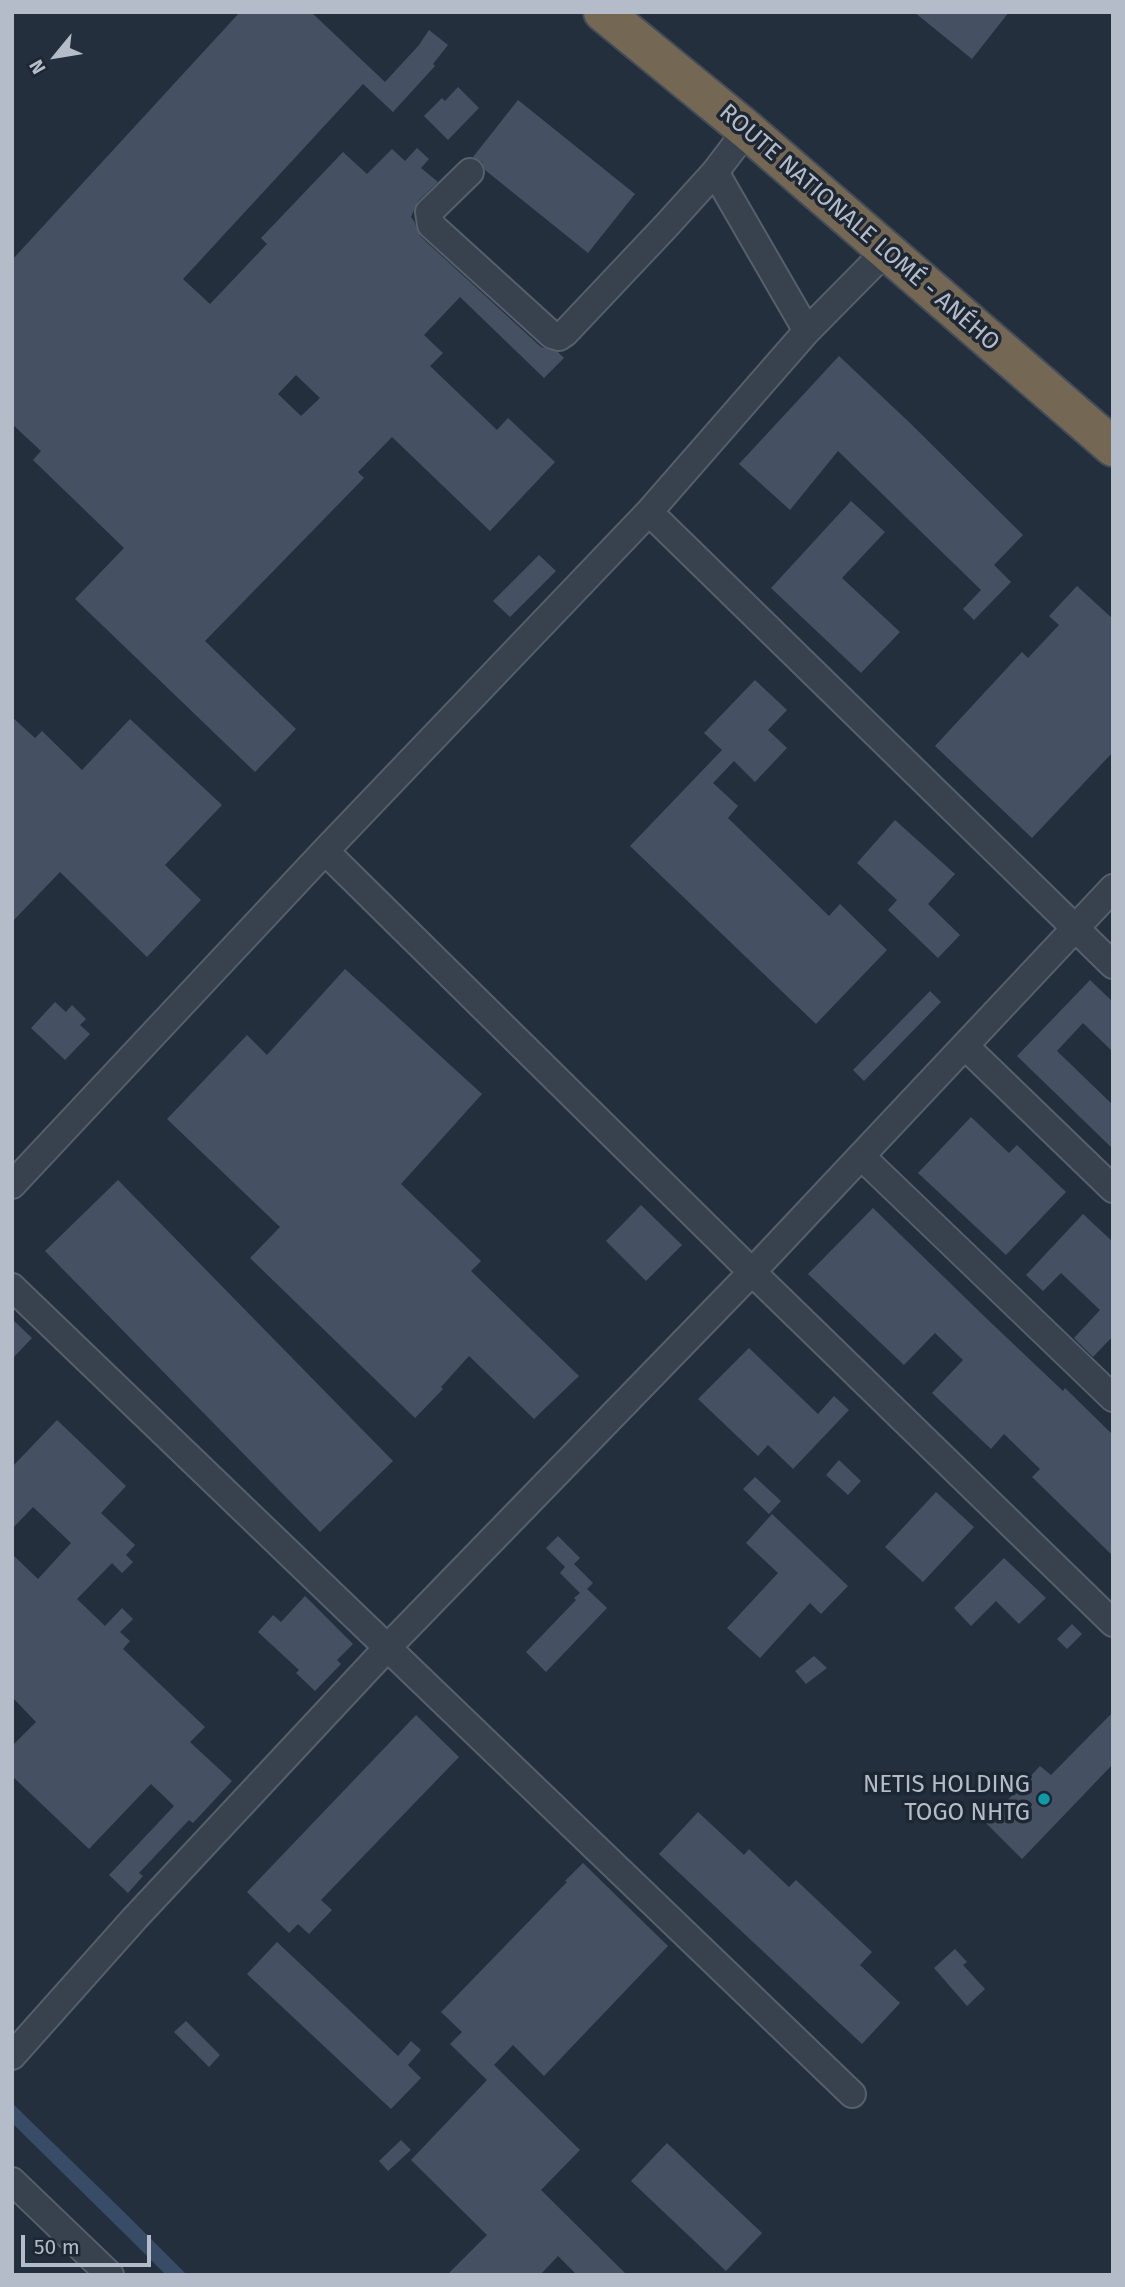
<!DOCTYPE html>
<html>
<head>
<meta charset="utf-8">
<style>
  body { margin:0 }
  #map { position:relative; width:1125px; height:2287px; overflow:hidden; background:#242f3e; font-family:"Fira Sans",sans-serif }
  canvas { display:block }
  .frame { position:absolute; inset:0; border:14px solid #b4bcc9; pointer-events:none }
  .north { position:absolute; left:21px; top:21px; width:70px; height:70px; -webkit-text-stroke:5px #1d2633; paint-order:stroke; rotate:240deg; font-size:19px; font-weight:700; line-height:28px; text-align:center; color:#b4bcc9 }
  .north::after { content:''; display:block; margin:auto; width:24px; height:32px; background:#b4bcc9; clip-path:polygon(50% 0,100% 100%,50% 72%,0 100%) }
  .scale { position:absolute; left:21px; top:2235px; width:130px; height:32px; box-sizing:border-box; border:4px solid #b4bcc9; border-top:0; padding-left:9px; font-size:21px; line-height:24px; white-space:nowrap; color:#b4bcc9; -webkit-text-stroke:5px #1d2633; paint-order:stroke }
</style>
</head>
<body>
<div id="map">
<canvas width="1125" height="2287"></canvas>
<div class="frame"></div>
<div class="north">N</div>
<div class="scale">50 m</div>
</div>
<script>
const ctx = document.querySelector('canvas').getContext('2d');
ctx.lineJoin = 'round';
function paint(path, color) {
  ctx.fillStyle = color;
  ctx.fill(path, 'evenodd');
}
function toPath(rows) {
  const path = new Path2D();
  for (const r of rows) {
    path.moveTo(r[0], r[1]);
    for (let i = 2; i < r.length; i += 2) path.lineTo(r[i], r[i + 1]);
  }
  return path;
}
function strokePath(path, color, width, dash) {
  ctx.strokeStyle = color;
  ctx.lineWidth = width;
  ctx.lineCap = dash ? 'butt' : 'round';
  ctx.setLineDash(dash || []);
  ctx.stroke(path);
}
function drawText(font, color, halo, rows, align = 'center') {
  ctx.font = font + ' "Fira Sans",sans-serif';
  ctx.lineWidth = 7;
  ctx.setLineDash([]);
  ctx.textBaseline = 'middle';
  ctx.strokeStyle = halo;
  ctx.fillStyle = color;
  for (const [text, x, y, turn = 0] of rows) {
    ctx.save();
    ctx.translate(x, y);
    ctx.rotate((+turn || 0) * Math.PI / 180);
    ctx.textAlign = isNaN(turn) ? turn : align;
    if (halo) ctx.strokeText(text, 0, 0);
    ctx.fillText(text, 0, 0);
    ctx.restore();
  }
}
const water = toPath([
  [12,2103,125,2213,187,2275,166,2275,133,2242,12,2123]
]);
const building = toPath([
  [240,12,311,12,385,82,419,45,429,30,448,45,433,64,435,66,393,112,363,84,183,279,210,304,267,244,261,238,343,152,367,174,392,149,405,161,417,148,429,159,421,168,438,182,418,201,411,217,414,221,420,236,541,347,558,352,564,358,544,378,460,297,424,335,443,353,430,366,497,430,508,418,555,462,490,531,392,437,358,472,364,478,205,641,296,729,255,772,75,599,124,548,33,460,41,451,12,424,12,260],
  [296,375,320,398,301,416,278,394],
  [914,12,1009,12,972,59],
  [458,87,479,108,448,140,424,116,442,98,445,101],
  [518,100,635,194,588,253,485,170,482,162,473,157],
  [839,356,911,424,1023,535,994,565,1011,582,974,620,963,609,981,590,838,451,790,510,739,464],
  [851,501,885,532,842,578,900,632,861,673,771,588],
  [539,555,556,571,510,617,493,601],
  [1077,586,1113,619,1113,752,1032,838,935,746,1022,652,1028,658,1059,625,1049,616],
  [755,680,787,710,768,730,787,748,755,782,734,761,713,783,738,806,728,818,829,916,840,904,887,950,816,1024,630,846,722,750,704,733],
  [12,717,35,738,42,731,82,770,130,719,222,805,165,865,201,900,147,957,60,872,12,922],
  [895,820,955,874,928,904,960,935,938,958,888,910,897,900,857,863],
  [345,969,482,1094,401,1184,481,1261,471,1271,579,1376,534,1419,469,1356,441,1387,443,1389,415,1418,250,1258,280,1227,167,1119,247,1035,267,1055],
  [1090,980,1113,1002,1113,1052,1083,1023,1057,1051,1113,1105,1113,1149,1017,1056],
  [930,991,941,1002,864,1081,853,1070],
  [55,1002,66,1012,72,1005,86,1019,80,1025,90,1034,65,1060,31,1028],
  [971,1117,1009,1153,1017,1145,1066,1192,1006,1255,918,1173],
  [118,1180,393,1461,320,1532,45,1251],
  [641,1205,682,1245,646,1281,606,1241],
  [873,1208,986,1318,1063,1391,1065,1388,1113,1435,1113,1556,1032,1477,1040,1469,1004,1434,991,1449,932,1393,963,1360,935,1333,904,1365,808,1274],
  [1083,1214,1113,1242,1113,1336,1093,1357,1074,1338,1100,1310,1061,1273,1043,1291,1026,1275],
  [12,1319,32,1338,12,1359],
  [749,1348,818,1414,834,1396,849,1410,793,1469,768,1445,758,1456,698,1399],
  [57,1420,126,1486,101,1513,135,1545,126,1555,133,1562,122,1573,112,1563,77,1599,105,1626,122,1608,133,1619,120,1632,130,1641,123,1649,205,1727,190,1742,232,1781,193,1823,189,1820,139,1873,143,1876,128,1893,109,1875,174,1806,151,1784,89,1849,12,1776,12,1746,36,1722,12,1697,12,1554,38,1579,71,1543,33,1507,12,1529,12,1467],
  [839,1460,861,1481,848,1495,826,1475],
  [755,1477,781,1501,769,1514,743,1489],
  [936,1492,974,1527,923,1582,885,1547],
  [772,1514,848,1586,821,1614,810,1603,760,1658,727,1628,778,1573,746,1543],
  [558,1536,580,1558,574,1564,593,1583,587,1589,607,1608,546,1672,526,1652,576,1600,574,1598,580,1593,560,1573,565,1567,546,1548],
  [1004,1558,1046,1598,1019,1624,996,1601,971,1626,954,1608],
  [305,1596,353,1644,337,1660,341,1664,315,1691,296,1673,299,1670,258,1632,273,1615,281,1622],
  [1072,1624,1082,1634,1067,1649,1057,1639],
  [814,1656,827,1668,806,1684,795,1671],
  [1113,1712,1113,1764,1022,1859,986,1823,1040,1766,1051,1775],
  [416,1715,459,1757,321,1900,332,1910,309,1934,298,1924,289,1933,247,1892],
  [698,1812,744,1855,749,1849,789,1887,796,1880,872,1952,860,1965,900,2003,862,2044,659,1854],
  [583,1863,668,1946,544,2076,513,2045,494,2065,580,2150,541,2190,627,2275,577,2275,558,2256,540,2275,447,2275,487,2235,411,2160,487,2080,450,2044,462,2032,441,2012,567,1882,565,1881],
  [277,1942,398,2056,411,2041,421,2050,408,2065,421,2078,391,2109,247,1974],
  [955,1949,967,1962,963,1965,985,1989,967,2006,934,1968],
  [186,2021,220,2055,209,2067,174,2032],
  [401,2140,411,2150,388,2171,379,2161],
  [667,2143,762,2233,726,2271,631,2181]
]);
const minor = toPath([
  [470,172,429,212,431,225,552,335,559,337,565,333,667,225,715,172,747,130],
  [715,172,807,331],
  [649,512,1113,965],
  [325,851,752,1272,1113,1623],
  [965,1046,1113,1189],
  [861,1156,1113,1398],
  [12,1185,325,851,649,512,807,331,886,251],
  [12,1287,852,2094],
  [12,2056,135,1918,387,1648,752,1272,1113,888],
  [12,2181,110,2275]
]);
const highway = toPath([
  [603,12,747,130,1113,447]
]);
const markers = [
  [1044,1799,7,"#0f9aa8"]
];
const streetNames = [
  ["ROUTE NATIONALE LOMÉ - ANÉHO",859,228,41]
];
const poiNames = [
  ["NETIS HOLDING",1030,1785],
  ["TOGO NHTG",1030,1813]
];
paint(water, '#394c67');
paint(building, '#455162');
strokePath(minor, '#565f6c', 30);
strokePath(highway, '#434c59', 42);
strokePath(minor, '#38414e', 26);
strokePath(highway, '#746855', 38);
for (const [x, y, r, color] of markers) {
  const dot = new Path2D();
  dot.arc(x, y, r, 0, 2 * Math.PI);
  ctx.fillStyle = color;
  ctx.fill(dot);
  strokePath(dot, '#1d2633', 2.5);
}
drawText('24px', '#b4bcc9', '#1d2633', streetNames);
drawText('24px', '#b4bcc9', '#1d2633', poiNames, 'right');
</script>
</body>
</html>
